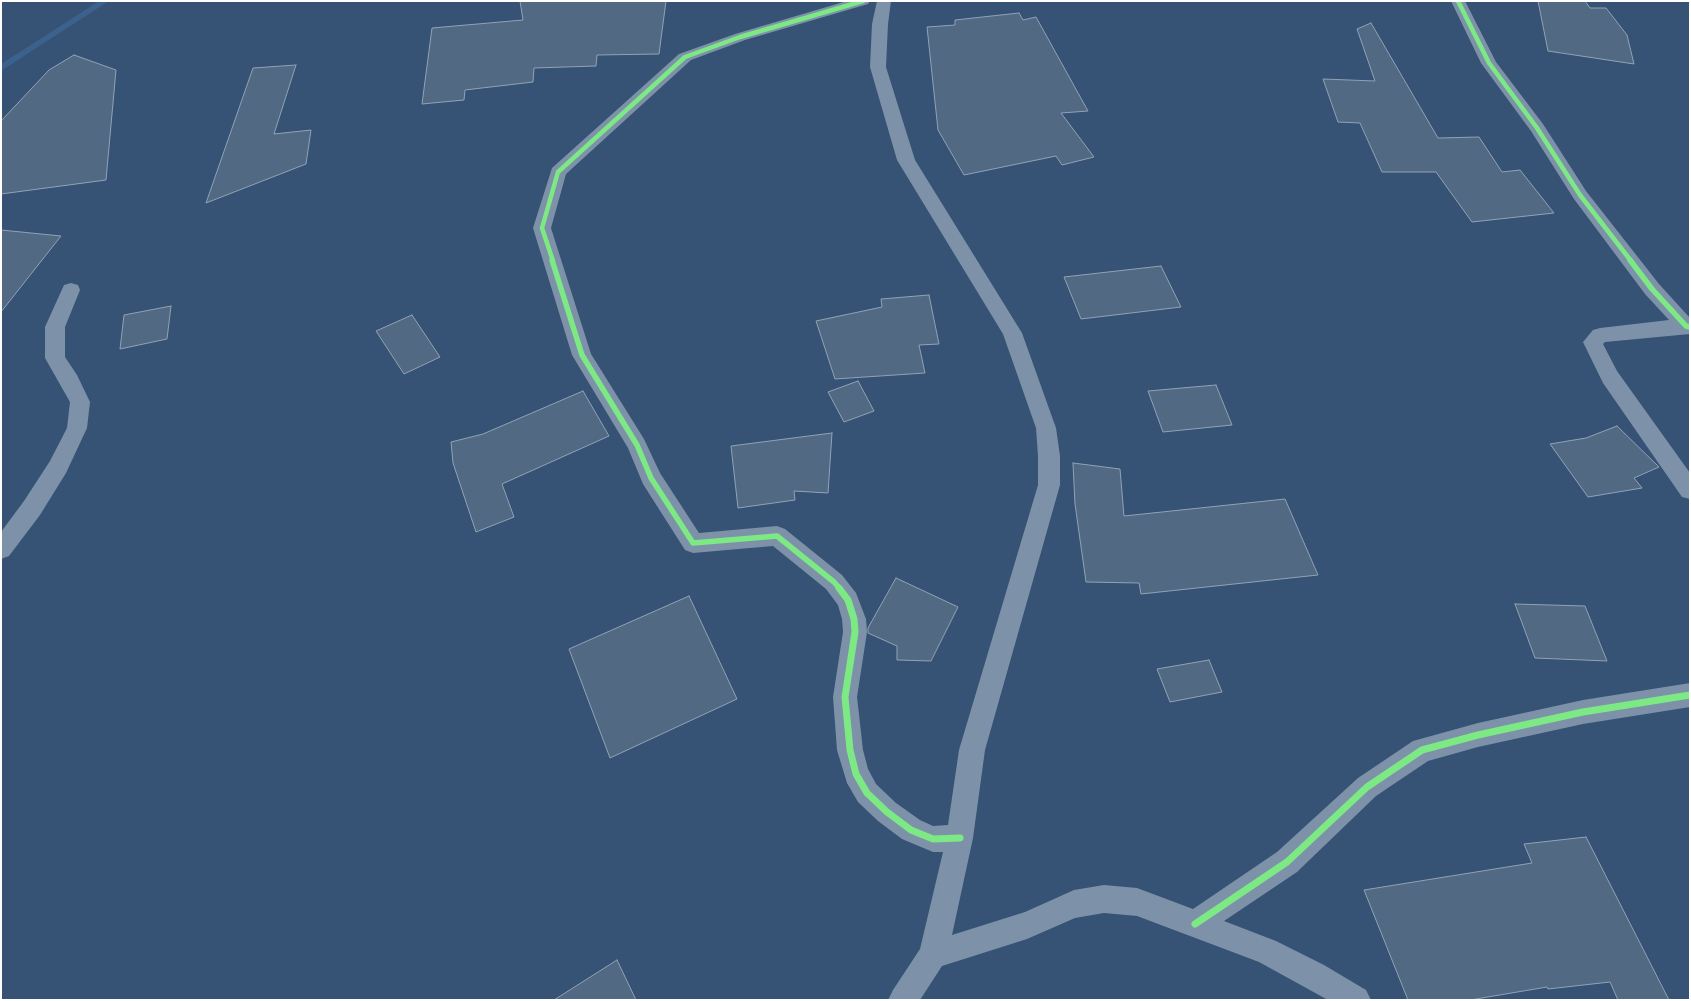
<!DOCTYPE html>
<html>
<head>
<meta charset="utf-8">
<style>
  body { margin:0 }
  #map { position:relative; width:1691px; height:1001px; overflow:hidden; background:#365274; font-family:"Noto Sans",sans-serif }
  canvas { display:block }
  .frame { position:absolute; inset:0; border:2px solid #fff; pointer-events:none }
</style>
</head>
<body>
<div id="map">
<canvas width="1691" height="1001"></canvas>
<div class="frame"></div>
</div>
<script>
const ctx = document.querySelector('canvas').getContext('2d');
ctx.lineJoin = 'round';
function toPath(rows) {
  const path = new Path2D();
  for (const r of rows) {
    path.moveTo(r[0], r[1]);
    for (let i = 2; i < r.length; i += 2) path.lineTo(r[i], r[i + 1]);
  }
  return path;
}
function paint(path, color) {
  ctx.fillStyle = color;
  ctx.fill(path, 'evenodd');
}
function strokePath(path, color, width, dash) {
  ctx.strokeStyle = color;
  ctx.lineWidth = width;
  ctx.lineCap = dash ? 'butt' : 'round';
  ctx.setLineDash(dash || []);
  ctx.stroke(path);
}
const stream = toPath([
  [99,1,109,1,1,71,1,64,99,1]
]);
const building = toPath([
  [520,1,666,1,659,54,597,55,596,66,534,68,533,82,465,90,464,100,422,104,432,28,523,20,520,1],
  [1538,1,1585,1,1590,8,1606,8,1627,35,1634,64,1548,51,1538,1],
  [1019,13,1023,20,1036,17,1088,111,1061,113,1094,157,1062,165,1056,156,964,175,938,130,927,27,955,25,955,20,1019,13],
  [1371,23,1438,138,1479,137,1502,172,1520,170,1554,213,1472,222,1436,172,1382,172,1360,123,1338,122,1323,79,1375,81,1357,29,1371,23],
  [74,55,116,70,106,180,1,194,1,121,49,70,74,55],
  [296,65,274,134,311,130,306,164,206,203,253,68,296,65],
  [1,230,61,236,1,312,1,230],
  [1161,266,1181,307,1081,319,1064,277,1161,266],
  [929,295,939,344,919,345,925,373,835,379,816,321,882,307,881,299,929,295],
  [171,306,167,339,120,349,124,315,171,306],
  [412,315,440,357,404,374,376,331,412,315],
  [858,381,874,411,844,422,828,392,858,381],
  [1216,385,1232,425,1163,432,1148,391,1216,385],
  [583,391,609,436,502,484,514,517,476,532,453,463,451,442,483,434,583,391],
  [1617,426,1659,467,1634,478,1642,488,1588,497,1550,444,1586,438,1617,426],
  [832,433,828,493,794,491,795,500,738,508,731,446,832,433],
  [1073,463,1120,469,1124,516,1285,499,1318,575,1141,594,1139,583,1086,582,1075,504,1073,463],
  [896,578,958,607,931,661,897,660,897,646,868,633,868,628,896,578],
  [689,596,737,699,610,758,569,649,689,596],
  [1515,604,1585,606,1607,661,1535,658,1515,604],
  [1209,660,1222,692,1170,702,1157,669,1209,660],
  [1586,837,1669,1000,1618,1000,1610,982,1548,989,1547,987,1470,1000,1408,1000,1364,890,1532,863,1524,844,1586,837],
  [617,960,636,1000,554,1000,617,960]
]);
const minor = toPath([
  [847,1,870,1,868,4,745,40,691,60,566,174,551,228,591,354,644,439,660,473,699,533,777,526,785,529,842,575,856,593,866,619,867,632,857,697,863,750,868,769,876,784,896,803,920,820,933,826,948,825,959,750,1038,485,1038,456,1036,428,1003,334,897,160,870,67,872,24,877,1,891,1,888,24,886,67,915,160,1022,333,1056,428,1060,456,1060,485,985,750,973,838,952,935,1025,912,1074,890,1104,885,1137,888,1193,909,1277,852,1358,778,1413,741,1478,723,1583,700,1690,683,1690,707,1583,724,1478,747,1428,761,1376,796,1297,872,1224,921,1276,941,1324,965,1366,990,1371,1000,1328,1000,1259,962,1137,916,1104,913,1075,918,1027,939,942,966,920,1000,888,1000,893,990,920,949,943,852,933,852,902,839,878,821,858,802,847,783,837,750,833,697,843,632,842,619,838,605,826,589,773,546,693,553,685,550,643,484,628,448,572,355,533,228,552,168,679,54,735,34,847,1],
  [1451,1,1465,1,1496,62,1543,124,1586,191,1659,284,1690,318,1690,334,1605,342,1603,344,1617,371,1690,473,1690,499,1682,497,1603,383,1583,342,1593,330,1600,328,1669,320,1645,294,1574,199,1531,131,1481,63,1451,1],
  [71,283,78,285,80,290,65,327,65,357,77,375,90,402,87,428,66,473,40,515,9,556,1,559,1,532,24,501,50,461,67,428,70,402,45,358,45,327,64,285,71,283]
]);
const cyclewayFar2 = toPath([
  [1458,1,1489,63,1537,128,1580,195,1631,261],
  [553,261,542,228,558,172,685,57,740,37,863,1]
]);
const cyclewayFar1 = toPath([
  [552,260,582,355,637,445,651,478,693,543,777,536,834,582,840,589],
  [1630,260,1652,289,1686,326,1690,327]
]);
const cycleway = toPath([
  [839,588,848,600,854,619,855,632,845,697,850,750,856,774,867,793,887,812,911,830,933,839,960,838],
  [1195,924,1287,862,1367,787,1422,750,1478,735,1583,712,1690,695]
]);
paint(stream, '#3b618d');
paint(building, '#526984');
strokePath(building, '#92a2b6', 1);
paint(minor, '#7d92a8');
strokePath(cyclewayFar2, '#7ce984', 4.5);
strokePath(cyclewayFar1, '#7ce984', 5.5);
strokePath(cycleway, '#7ce984', 7);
</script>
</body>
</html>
